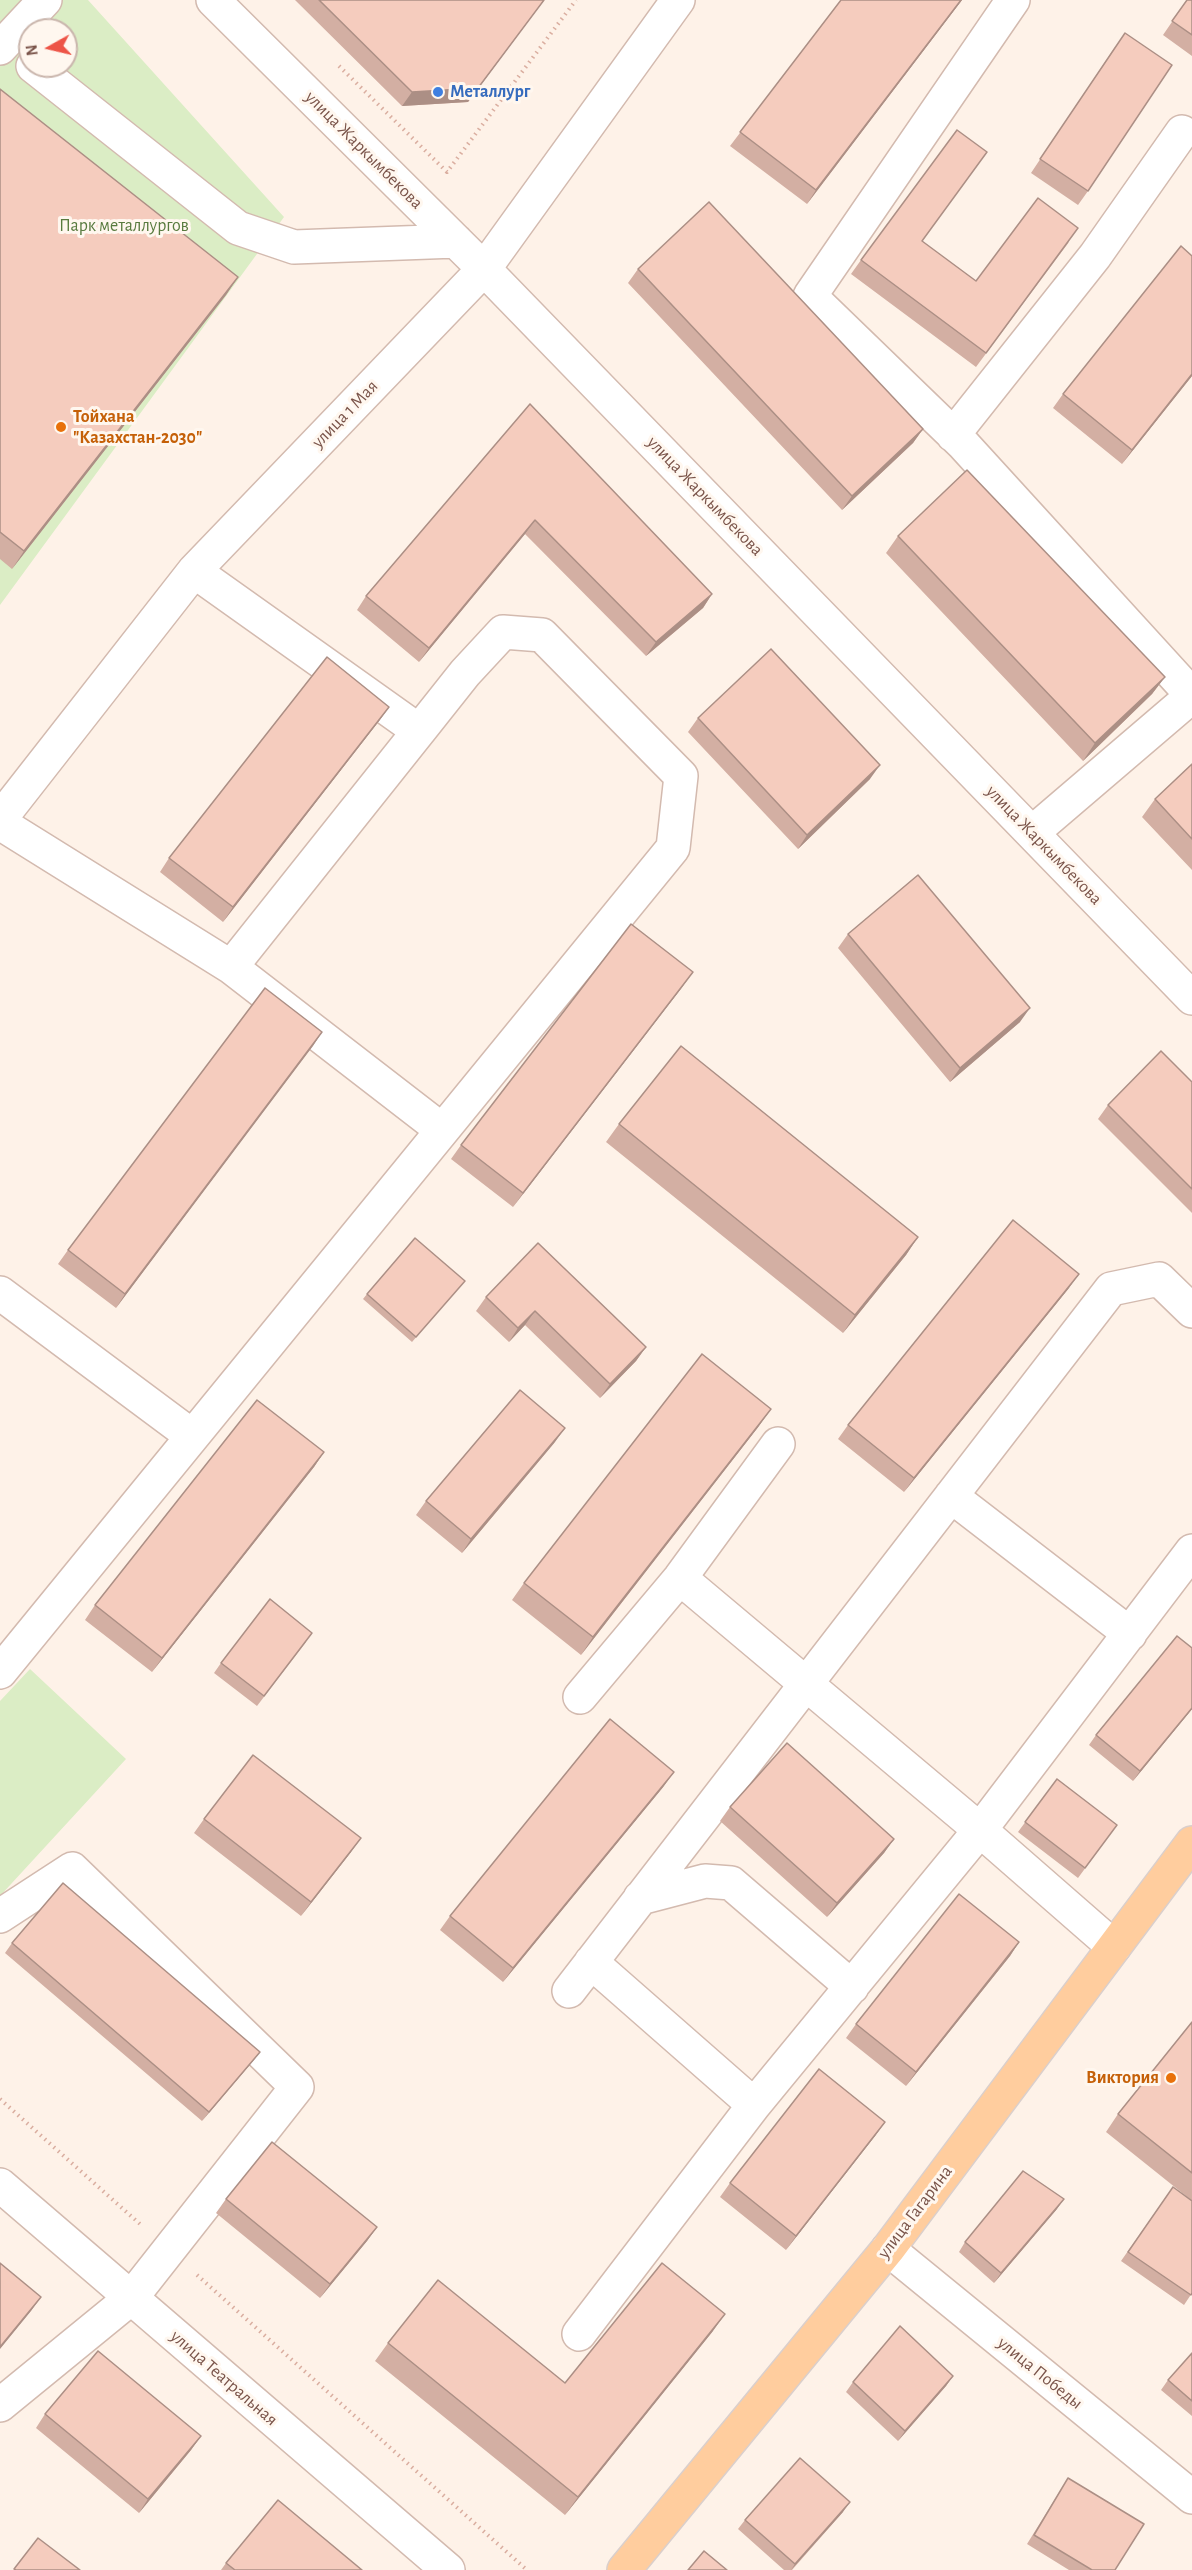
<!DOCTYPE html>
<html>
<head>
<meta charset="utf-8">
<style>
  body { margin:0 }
  #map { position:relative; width:1192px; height:2570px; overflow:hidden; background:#fef2e8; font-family:"Alegreya Sans",sans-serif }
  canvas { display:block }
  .north { position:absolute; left:18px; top:18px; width:60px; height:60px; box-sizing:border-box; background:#fff7ef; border:2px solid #cab6ad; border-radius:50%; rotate:262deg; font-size:16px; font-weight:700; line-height:24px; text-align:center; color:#7a544a }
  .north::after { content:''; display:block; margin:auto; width:21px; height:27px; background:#ed5447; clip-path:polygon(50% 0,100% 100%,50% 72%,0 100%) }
</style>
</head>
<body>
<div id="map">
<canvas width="1192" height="2570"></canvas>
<div class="north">N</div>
</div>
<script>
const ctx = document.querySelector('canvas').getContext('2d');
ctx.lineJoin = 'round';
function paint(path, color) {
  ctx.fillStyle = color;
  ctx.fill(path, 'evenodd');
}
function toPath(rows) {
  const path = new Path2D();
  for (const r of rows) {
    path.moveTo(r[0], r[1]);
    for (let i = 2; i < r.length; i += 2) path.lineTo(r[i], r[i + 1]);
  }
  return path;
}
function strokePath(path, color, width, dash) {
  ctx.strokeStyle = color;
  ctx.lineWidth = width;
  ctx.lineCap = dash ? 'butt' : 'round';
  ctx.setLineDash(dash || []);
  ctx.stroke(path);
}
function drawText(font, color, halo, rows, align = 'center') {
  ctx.font = font + ' "Alegreya Sans",sans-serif';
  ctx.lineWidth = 6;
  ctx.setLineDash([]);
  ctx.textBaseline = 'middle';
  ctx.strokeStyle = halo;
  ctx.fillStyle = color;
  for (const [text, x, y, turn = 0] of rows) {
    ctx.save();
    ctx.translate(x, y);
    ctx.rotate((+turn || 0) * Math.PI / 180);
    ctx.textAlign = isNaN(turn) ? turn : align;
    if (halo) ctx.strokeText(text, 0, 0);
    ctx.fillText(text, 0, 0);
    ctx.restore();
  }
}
const green = toPath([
  [0,0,88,0,284,217,0,605],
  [30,30,66,30,66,66,30,66],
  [30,1669,126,1759,0,1896,0,1701]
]);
const path = toPath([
  [339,66,447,172,576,0],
  [0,2099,140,2224],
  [197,2275,527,2570]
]);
const minor = toPath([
  [213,0,484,269,1192,998],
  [1013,0,810,296,963,444,1192,695],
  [0,48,45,0],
  [33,66,238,228,294,247,456,241],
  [953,435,1095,256,1182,132],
  [0,819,194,571,484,269,678,0],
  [0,823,231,967,419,731],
  [1033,832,1192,696],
  [231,967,442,1130],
  [0,1293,192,1436],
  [951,1496,1130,1634],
  [680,1578,980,1830,1114,1947],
  [0,1672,673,848,681,776,542,635,503,632,465,673,419,731,194,571],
  [580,1697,680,1578,778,1444],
  [640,1898,705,1881,731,1883,852,1987],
  [0,1916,72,1869,297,2087,131,2298,0,2405],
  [591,1962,754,2105],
  [569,1991,1111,1289,1159,1279,1192,1311],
  [0,2185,448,2570],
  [888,2249,1192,2497],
  [579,2334,754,2105,980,1830,1192,1551]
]);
const major = toPath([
  [624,2570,888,2249,1192,1843]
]);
const wall = toPath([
  [295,0,544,0,468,102,402,106],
  [841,0,962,0,807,204,730,146],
  [1187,0,1192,0,1192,56,1163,35],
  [1115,47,1088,191,1078,205,1031,173],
  [0,89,238,277,226,295,12,569,0,559],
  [922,241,976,281,1069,242,976,367,851,274,861,260],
  [1192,256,1192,376,1122,464,1053,408,1063,394],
  [638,269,923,429,913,443,842,510,628,283],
  [530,404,712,594,703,608,646,656,525,534,419,662,357,610,366,596],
  [898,536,1165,677,1152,694,1083,761,886,553],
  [389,707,379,721,223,922,160,872,169,858],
  [698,718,870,779,798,849,688,732],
  [1192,764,1192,870,1142,817,1155,799],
  [848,934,1020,1022,950,1082,838,948],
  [683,986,513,1207,451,1159,461,1145],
  [322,1032,116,1308,58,1264,68,1250],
  [1192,1082,1192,1213,1098,1119,1108,1105],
  [619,1124,918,1237,906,1255,843,1333,606,1142],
  [538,1243,646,1347,636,1361,600,1398,525,1325,509,1342,476,1311,486,1297],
  [465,1281,412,1342,363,1299,367,1294],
  [1069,1288,904,1492,838,1439,848,1425],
  [759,1426,581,1655,512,1600,524,1583],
  [555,1442,462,1553,416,1515,426,1501],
  [324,1452,314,1467,152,1672,85,1620,95,1605],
  [306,1642,257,1706,214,1673,221,1663],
  [1192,1648,1192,1709,1133,1781,1089,1745,1096,1735],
  [1057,1779,1117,1825,1078,1878,1018,1832],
  [664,1786,503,1982,440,1930,450,1916],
  [730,1807,894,1839,884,1853,827,1917,720,1821],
  [204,1819,351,1852,301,1916,194,1833],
  [1019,1942,1010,1956,906,2086,846,2038,856,2024],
  [12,1943,253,2061,202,2121,5,1953],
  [1192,2022,1192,2293,1184,2305,1121,2261,1173,2187,1191,2200,1106,2132,1118,2114],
  [885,2122,875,2136,786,2250,720,2197,730,2183],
  [226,2199,377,2227,367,2241,320,2298,216,2213],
  [1057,2209,994,2283,959,2252,965,2242],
  [713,2331,565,2515,375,2361,388,2343,565,2383],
  [1192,2353,1192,2416,1161,2390,1168,2380],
  [953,2376,946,2386,898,2441,846,2392,853,2382],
  [45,2414,201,2436,191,2450,139,2513,36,2428],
  [1068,2478,1115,2570,1069,2570,1027,2544],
  [843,2512,792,2570,784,2570,738,2529,745,2520],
  [226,2563,362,2570,221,2570]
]);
const shadedWall = toPath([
  [544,0,468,102,402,106,412,92],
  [961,0,962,0,807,204,816,190],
  [238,277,226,295,12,569,24,551],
  [1192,374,1192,376,1122,464,1132,450],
  [923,429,913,443,842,510,852,496],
  [535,520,525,534,419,662,429,648],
  [712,594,703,608,646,656,656,642],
  [1165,677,1152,694,1083,761,1095,743],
  [389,707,379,721,223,922,233,907],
  [880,765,870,779,798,849,807,835],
  [693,972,683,986,513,1207,523,1193],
  [1030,1008,1020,1022,950,1082,960,1068],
  [322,1032,313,1046,116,1308,125,1294],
  [918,1237,906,1255,843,1333,855,1315],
  [1079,1274,1069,1288,904,1492,914,1478],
  [535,1311,525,1325,509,1342,518,1328],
  [646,1347,636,1361,600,1398,610,1384],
  [771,1409,759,1426,581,1655,593,1637],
  [565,1428,555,1442,462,1553,471,1539],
  [324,1452,314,1467,152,1672,162,1658],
  [1192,1708,1192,1709,1133,1781,1140,1771],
  [674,1772,664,1786,503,1982,513,1968],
  [361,1838,351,1852,301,1916,311,1902],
  [894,1839,884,1853,827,1917,837,1903],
  [1019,1942,1010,1956,906,2086,916,2072],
  [260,2052,253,2061,202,2121,209,2112],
  [885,2122,875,2136,786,2250,796,2236],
  [1064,2199,1057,2209,994,2283,1001,2273],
  [377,2227,367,2241,320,2298,330,2284],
  [41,2297,31,2311,0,2349,0,2347],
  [725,2314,713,2331,565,2515,578,2497],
  [953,2376,946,2386,898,2441,905,2431],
  [201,2436,191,2450,139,2513,148,2499],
  [850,2502,843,2512,791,2570,795,2564]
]);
const building = toPath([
  [319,0,544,0,478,88,412,92,319,0],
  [841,0,961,0,816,190,740,132,841,0],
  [1187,0,1192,0,1192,35,1172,21,1187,0],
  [1125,33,1172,65,1088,191,1040,159,1125,33],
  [0,89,238,277,24,551,0,532,0,89],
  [957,130,987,152,922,241,976,281,1038,198,1078,228,986,353,861,260,957,130],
  [709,202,923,429,852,496,638,269,709,202],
  [1181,246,1192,256,1192,374,1132,450,1063,394,1181,246],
  [530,404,712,594,656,642,535,520,429,648,366,596,530,404],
  [967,470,1165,677,1095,743,898,536,967,470],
  [771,649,880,765,807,835,698,718,771,649],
  [327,657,389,707,233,907,169,858,327,657],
  [1192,764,1192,839,1155,799,1192,764],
  [918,875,1030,1008,960,1068,848,934,918,875],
  [631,924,693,972,523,1193,461,1145,631,924],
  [265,988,322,1032,125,1294,68,1250,265,988],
  [681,1046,918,1237,855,1315,619,1124,681,1046],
  [1161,1051,1192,1082,1192,1189,1108,1105,1161,1051],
  [1013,1220,1079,1274,914,1478,848,1425,1013,1220],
  [415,1238,465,1281,416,1337,367,1294,415,1238],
  [538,1243,646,1347,610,1384,535,1311,518,1328,486,1297,538,1243],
  [702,1354,771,1409,593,1637,524,1583,702,1354],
  [520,1390,565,1428,471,1539,426,1501,520,1390],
  [257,1400,324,1452,162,1658,95,1605,257,1400],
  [270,1599,312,1633,264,1696,221,1663,270,1599],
  [1177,1636,1192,1648,1192,1708,1140,1771,1096,1735,1177,1636],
  [610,1719,674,1772,513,1968,450,1916,610,1719],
  [787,1743,894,1839,837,1903,730,1807,787,1743],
  [253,1755,361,1838,311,1902,204,1819,253,1755],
  [1057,1779,1117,1825,1085,1868,1025,1822,1057,1779],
  [63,1883,260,2052,209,2112,12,1943,63,1883],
  [959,1894,1019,1942,916,2072,856,2024,959,1894],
  [1192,2022,1192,2173,1118,2114,1192,2022],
  [819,2069,885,2122,796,2236,730,2183,819,2069],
  [272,2142,377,2227,330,2284,226,2199,272,2142],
  [1023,2171,1064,2199,1001,2273,965,2242,1023,2171],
  [1173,2187,1192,2201,1192,2293,1191,2295,1128,2252,1173,2187],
  [0,2263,41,2297,0,2347,0,2263],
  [662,2263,725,2314,578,2497,388,2343,438,2280,565,2383,662,2263],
  [900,2326,953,2376,905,2431,853,2382,900,2326],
  [98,2351,201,2436,148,2499,45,2414,98,2351],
  [1192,2353,1192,2401,1168,2380,1192,2353],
  [800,2458,850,2502,795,2564,745,2520,800,2458],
  [1068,2478,1144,2524,1115,2570,1092,2570,1034,2535,1068,2478],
  [278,2500,362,2570,235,2570,226,2563,278,2500],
  [38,2538,80,2570,16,2570,14,2569,38,2538],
  [704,2551,727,2570,688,2570,704,2551]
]);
const markers = [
  [438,92,6,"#3f7fe0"],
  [61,427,6,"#e8710a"],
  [1171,2078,6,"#e8710a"]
];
const shopNames = [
  ["Металлург",450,92]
];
const streetNames = [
  ["улица Жаркымбекова",364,150,45],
  ["улица 1 Мая",345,414,-46],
  ["улица Жаркымбекова",705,496,46],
  ["улица Жаркымбекова",1044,845,46],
  ["улица Гагарина",915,2212,-53],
  ["улица Победы",1040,2373,39],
  ["улица Театральная",224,2378,41]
];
const parkNames = [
  ["Парк металлургов",124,226]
];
const foodNames = [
  ["Тойхана",73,417],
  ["\"Казахстан-2030\"",73,438],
  ["Виктория",1159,2078,"right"]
];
paint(green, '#dbedc5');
strokePath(minor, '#d3baaf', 36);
strokePath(major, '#dacfcc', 36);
strokePath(path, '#daaea0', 4, [1.5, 4.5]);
strokePath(minor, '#fff', 33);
strokePath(major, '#ffcd9e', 33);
paint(wall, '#d3afa3');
paint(shadedWall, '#ac8f85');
paint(building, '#f5ccbe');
strokePath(building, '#ac8f85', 1.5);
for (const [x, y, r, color] of markers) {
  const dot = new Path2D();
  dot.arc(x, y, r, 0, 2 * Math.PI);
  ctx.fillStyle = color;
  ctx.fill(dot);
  strokePath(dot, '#fff7ef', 2);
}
drawText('bold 18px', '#366cbe', '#fff7ef', shopNames, 'left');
drawText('18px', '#7a544a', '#fff7ef', streetNames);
drawText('18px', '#587a3e', '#fff7ef', parkNames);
drawText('bold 18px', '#c56008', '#fff7ef', foodNames, 'left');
</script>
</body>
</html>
